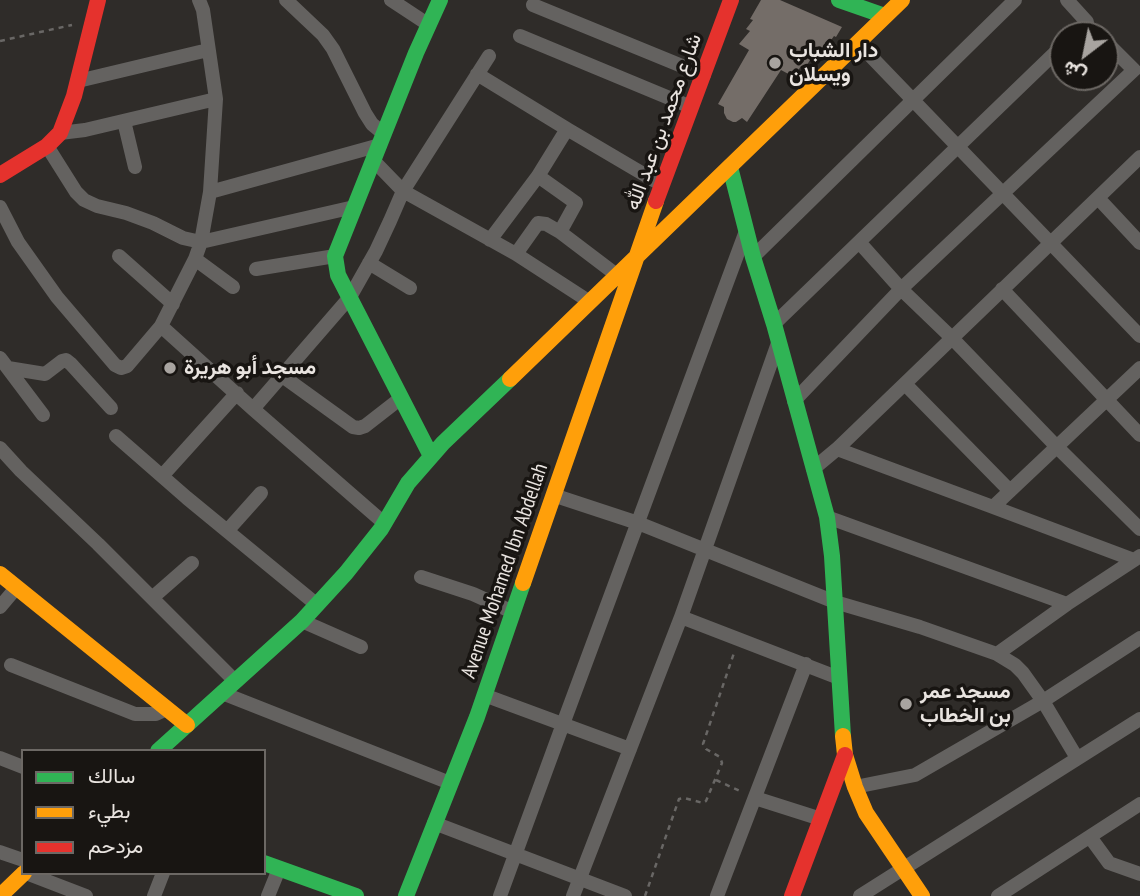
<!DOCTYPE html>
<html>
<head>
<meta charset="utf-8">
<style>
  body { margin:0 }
  #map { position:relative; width:1140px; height:896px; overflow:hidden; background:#2f2c29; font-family:"PT Sans Narrow",Vazirmatn,sans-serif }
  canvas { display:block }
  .legend { position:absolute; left:21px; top:749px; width:245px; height:126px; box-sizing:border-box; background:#181512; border:2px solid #6c6864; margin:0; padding:9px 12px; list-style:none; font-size:21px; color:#e9e4e0 }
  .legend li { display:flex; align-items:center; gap:14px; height:35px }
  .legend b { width:35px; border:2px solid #6c6864 }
  .north { position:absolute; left:1049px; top:21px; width:70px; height:70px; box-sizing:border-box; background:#181512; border:2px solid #6c6864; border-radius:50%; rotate:212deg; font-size:19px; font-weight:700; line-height:28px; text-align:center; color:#e9e4e0 }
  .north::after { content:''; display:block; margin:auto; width:24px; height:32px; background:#a8a4a0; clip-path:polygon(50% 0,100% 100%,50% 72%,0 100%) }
</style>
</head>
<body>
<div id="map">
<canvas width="1140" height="896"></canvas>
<ul class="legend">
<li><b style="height:9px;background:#30b455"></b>سالك</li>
<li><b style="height:9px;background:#ff9f0a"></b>بطيء</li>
<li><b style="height:9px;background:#e5322d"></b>مزدحم</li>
</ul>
<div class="north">ش</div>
</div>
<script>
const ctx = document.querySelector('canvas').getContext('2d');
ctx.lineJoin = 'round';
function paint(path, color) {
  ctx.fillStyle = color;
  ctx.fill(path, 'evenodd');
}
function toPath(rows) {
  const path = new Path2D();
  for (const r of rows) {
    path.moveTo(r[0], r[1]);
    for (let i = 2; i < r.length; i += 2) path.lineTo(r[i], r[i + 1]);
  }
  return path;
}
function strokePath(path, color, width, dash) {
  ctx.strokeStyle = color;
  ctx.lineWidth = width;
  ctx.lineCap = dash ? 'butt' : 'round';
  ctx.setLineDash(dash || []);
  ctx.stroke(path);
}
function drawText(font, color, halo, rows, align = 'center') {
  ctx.font = font + ' "PT Sans Narrow",Vazirmatn,sans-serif';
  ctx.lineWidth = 7;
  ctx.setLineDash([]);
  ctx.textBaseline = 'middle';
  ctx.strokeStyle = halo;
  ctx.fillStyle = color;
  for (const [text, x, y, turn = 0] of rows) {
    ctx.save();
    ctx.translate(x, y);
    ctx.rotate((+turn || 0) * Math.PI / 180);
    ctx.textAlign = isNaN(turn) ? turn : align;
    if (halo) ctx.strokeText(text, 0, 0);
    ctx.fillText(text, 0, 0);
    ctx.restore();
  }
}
const building = toPath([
  [761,0,780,0,842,27,836,37,834,36,817,60,812,57,805,68,801,66,794,77,781,70,747,122,742,118,736,122,733,122,727,119,724,113,724,107,718,104,749,50,739,44,750,31,746,29,753,20,750,19]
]);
const path = toPath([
  [0,41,72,25],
  [716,780,742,792],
  [645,896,679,799,684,798,703,803,706,801,722,763,720,757,706,749,703,744,734,653]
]);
const street = toPath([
  [199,0,203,10,216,99,210,192,201,242,354,207],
  [286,0,323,35,333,49,365,113,372,124,384,134],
  [391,0,429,25],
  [1067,0,1087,22,1074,35],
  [533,5,704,75],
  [520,36,691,107],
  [858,43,1140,336],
  [489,56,403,191,516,254],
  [477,74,567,129],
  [78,81,208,50],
  [124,121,135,167],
  [60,133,85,130,216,99],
  [210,192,380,145],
  [1098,198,1140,243],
  [0,207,18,242,57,297,115,365,121,368,127,366,161,326,195,259,201,242,183,238,153,223,126,213,97,206,84,200,76,192,47,146],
  [560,232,576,203,538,176,567,129,662,185],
  [490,240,538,176],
  [859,242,901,289,952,338,1057,447,1140,529],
  [119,256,173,304],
  [753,257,1015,0],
  [195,259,233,287],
  [369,263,410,288],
  [256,269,335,256],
  [1002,289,1140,435],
  [590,302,516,254,538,223,546,224,560,232,618,276],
  [774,324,1063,45],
  [161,326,253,409,384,523],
  [0,358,43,415],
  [8,368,45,374,62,361,66,360,71,364,111,408],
  [281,375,353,427,359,428,365,426,401,398],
  [905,384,1010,491],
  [794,401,901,289,1134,70,1105,41],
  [253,409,350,297,376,251,390,221,403,191,373,160],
  [116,436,187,498,316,604],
  [0,448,21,471,98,544,235,681],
  [837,449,993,507,1140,368],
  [813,469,837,449,1140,157],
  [162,476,237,393],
  [553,495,638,523,835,602,920,627,997,654,1067,604,1140,556],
  [993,507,1134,560],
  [827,517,1067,604],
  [227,531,261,493],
  [421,577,473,594,513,612],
  [152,598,192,563],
  [0,607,16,588],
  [681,617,839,678],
  [302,621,361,647],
  [997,654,1015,665,1023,673,1043,701,1077,758],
  [11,665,135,714,156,714,167,709],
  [222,693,450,783],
  [484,695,630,749],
  [0,758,23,767],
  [855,787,915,775,1043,701,1140,638],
  [755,798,821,819],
  [434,823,625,896],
  [1090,837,1109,863,1140,874],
  [0,852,23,860],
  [26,873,86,896],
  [154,896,163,873],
  [268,896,279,869],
  [500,896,563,724,746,231],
  [573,896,681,617,778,343],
  [717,896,806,664],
  [860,896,1140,719],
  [998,896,1140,804]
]);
const fast = toPath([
  [839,0,885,16],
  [730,167,753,257,774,324,827,517,832,556,843,736],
  [431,456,338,275,335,256,416,53,440,0],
  [158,751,302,621,346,573,381,529,408,483,443,443,510,379],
  [264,863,356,896],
  [406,896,477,717,523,583]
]);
const slow = toPath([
  [510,379,902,0],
  [0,574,187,725],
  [523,583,656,201],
  [843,736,845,755,855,787,866,813,922,896],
  [0,896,24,873]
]);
const jam = toPath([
  [0,175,47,146,60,133,74,96,98,0],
  [656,201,731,0],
  [792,896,845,755]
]);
const markers = [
  [775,63,7,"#a8a4a0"],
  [170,368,7,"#a8a4a0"],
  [906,704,7,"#a8a4a0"]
];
const poiNames = [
  ["دار الشباب",789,51],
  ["ويسلان",789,75],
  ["مسجد أبو هريرة",184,368],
  ["مسجد عمر",920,692],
  ["بن الخطاب",920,716]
];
const streetNames = [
  ["شارع محمد بن عبد الله",664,122,-70],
  ["Avenue Mohamed Ibn Abdellah",505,571,-71]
];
paint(building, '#746d68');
strokePath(path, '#696765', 2.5, [5, 5]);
strokePath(street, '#646260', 14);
strokePath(fast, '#30b455', 16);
strokePath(slow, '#ff9f0a', 16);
strokePath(jam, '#e5322d', 16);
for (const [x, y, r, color] of markers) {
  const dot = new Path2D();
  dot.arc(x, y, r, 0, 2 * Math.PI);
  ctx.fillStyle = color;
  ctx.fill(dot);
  strokePath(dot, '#181512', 2.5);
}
drawText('bold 21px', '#e9e4e0', '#181512', poiNames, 'left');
drawText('21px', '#e9e4e0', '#181512', streetNames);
</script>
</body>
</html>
